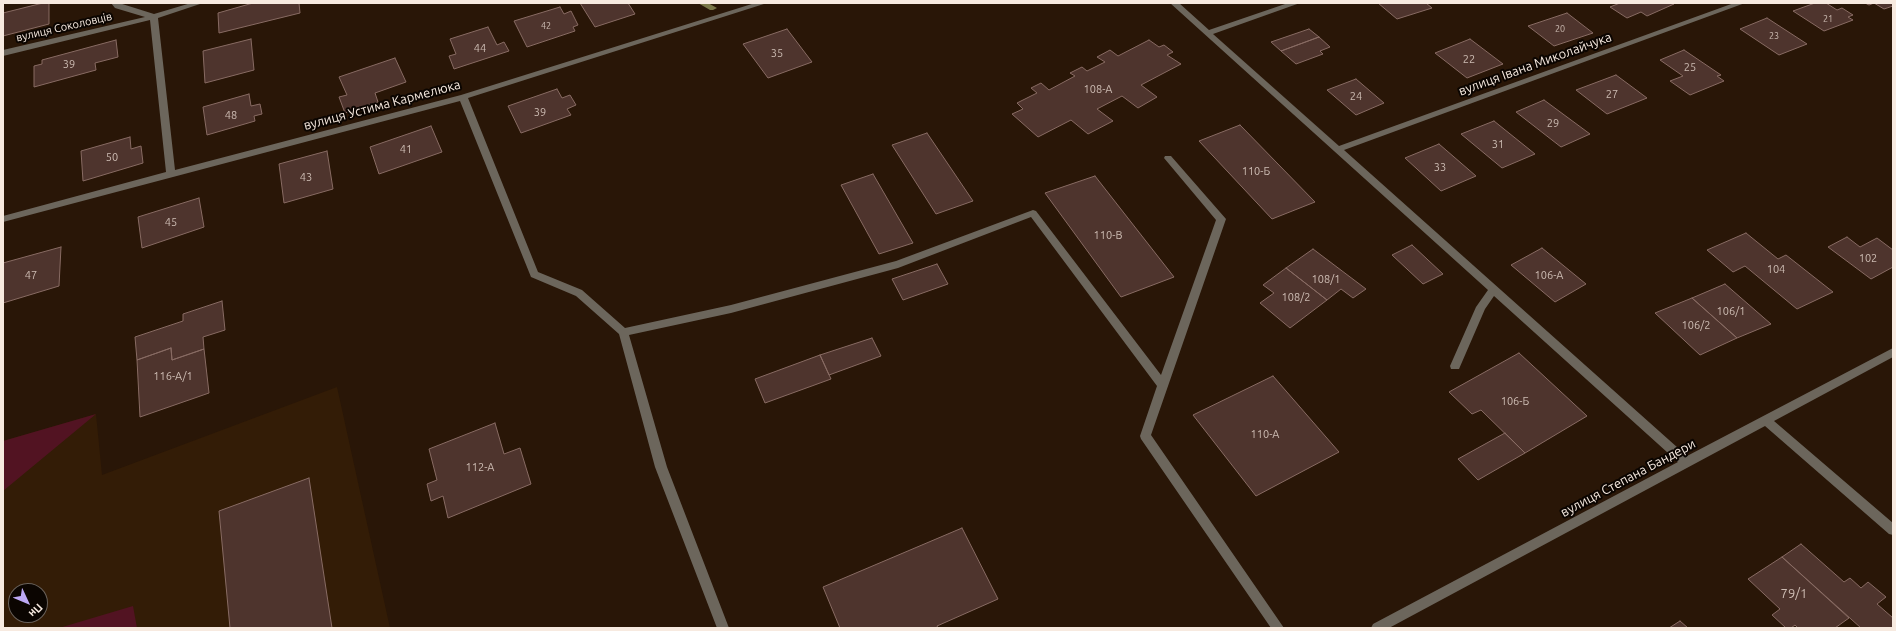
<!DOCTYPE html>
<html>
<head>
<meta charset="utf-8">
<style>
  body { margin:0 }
  #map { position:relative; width:1896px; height:631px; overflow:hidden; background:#291607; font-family:Ubuntu,sans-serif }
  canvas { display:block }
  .frame { position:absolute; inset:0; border:4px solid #f7eae0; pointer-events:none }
  .north { position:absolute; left:8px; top:583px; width:40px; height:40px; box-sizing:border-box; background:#0b0501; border:1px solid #69615a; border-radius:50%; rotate:134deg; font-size:11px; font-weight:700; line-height:16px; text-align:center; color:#f7eae0 }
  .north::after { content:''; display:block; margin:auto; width:14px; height:18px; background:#bda9f5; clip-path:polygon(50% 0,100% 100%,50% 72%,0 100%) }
</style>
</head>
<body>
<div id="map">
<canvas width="1896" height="631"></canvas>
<div class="frame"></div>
<div class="north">Пн</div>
</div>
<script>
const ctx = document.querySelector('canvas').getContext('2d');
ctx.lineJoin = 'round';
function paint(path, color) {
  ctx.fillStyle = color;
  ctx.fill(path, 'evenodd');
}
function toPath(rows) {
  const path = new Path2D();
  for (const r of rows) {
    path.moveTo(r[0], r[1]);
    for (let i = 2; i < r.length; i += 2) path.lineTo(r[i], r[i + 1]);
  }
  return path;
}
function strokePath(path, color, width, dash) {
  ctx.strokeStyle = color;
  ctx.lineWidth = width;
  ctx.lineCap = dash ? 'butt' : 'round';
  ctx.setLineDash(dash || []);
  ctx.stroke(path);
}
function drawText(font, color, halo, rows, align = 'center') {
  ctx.font = font + ' Ubuntu,sans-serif';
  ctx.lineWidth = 4;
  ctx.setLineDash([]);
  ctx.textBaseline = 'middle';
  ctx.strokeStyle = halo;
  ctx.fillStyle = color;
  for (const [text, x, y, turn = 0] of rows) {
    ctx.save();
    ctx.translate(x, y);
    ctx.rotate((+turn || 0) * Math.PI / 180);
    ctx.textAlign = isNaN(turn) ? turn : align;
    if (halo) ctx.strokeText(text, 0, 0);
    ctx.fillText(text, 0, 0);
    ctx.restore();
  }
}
const built = toPath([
  [337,387,390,628,3,628,3,441,96,414,102,475],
  [16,591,40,591,40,615,16,615]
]);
const green = toPath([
  [96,414,3,491,3,492,3,441],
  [133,606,137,628,59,628]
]);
const stream = toPath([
  [698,3,708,3,717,8,713,10,710,10,698,3]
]);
const building = toPath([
  [43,3,49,3,49,24,3,36,3,13,43,3],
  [253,3,299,3,300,13,219,33,218,13,253,3],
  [580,3,628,3,635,14,595,27,580,3],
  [1378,3,1426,3,1432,8,1397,19,1378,3],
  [1620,3,1672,3,1674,4,1647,16,1641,12,1627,18,1610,7,1620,3],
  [1815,3,1826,3,1837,10,1842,8,1853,15,1848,17,1853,20,1824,31,1793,11,1815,3],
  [1865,3,1893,3,1893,6,1884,9,1874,3,1869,5,1865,3],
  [560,7,564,14,571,11,578,25,573,27,575,31,527,47,514,21,560,7],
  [1567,13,1593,33,1554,46,1528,26,1567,13],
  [1767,18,1807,44,1779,55,1740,29,1767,18],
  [488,27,497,45,504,42,509,51,454,69,449,56,456,54,450,39,488,27],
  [787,29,812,62,768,78,743,44,787,29],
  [1309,29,1319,37,1281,51,1271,42,1309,29],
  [1319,37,1330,47,1320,51,1323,54,1296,64,1281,51,1319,37],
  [251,39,254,70,205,83,203,51,251,39],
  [1470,39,1503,64,1467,78,1435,53,1470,39],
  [116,40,118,57,95,63,96,70,34,87,34,66,42,64,42,60,116,40],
  [1149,40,1159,47,1164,45,1173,52,1167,55,1181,64,1141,85,1157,97,1138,108,1122,96,1097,109,1113,121,1088,134,1071,120,1038,137,1012,114,1023,109,1017,103,1037,93,1031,88,1041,83,1049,90,1075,76,1070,73,1082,67,1087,71,1105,62,1097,57,1110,50,1118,56,1149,40],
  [1684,50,1721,75,1717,76,1724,81,1690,95,1670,81,1683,76,1660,60,1684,50],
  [395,58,406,82,375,93,378,102,345,113,339,97,347,95,339,77,395,58],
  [1616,75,1647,98,1607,114,1576,90,1616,75],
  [1356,79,1384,103,1356,115,1327,90,1356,79],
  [557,89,562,98,570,95,576,105,567,109,571,115,521,133,508,106,557,89],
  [249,94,251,106,260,104,262,114,254,116,255,121,207,135,203,107,249,94],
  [1544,100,1590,134,1561,147,1516,112,1544,100],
  [1494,121,1535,154,1502,168,1461,134,1494,121],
  [1240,125,1315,202,1272,219,1199,141,1240,125],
  [431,126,442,152,379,174,370,147,431,126],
  [927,133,973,201,936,214,892,145,927,133],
  [130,137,131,149,141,146,143,163,83,181,81,151,130,137],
  [1439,144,1476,176,1441,191,1405,158,1439,144],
  [327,151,333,189,284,203,279,164,327,151],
  [873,174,913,243,879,254,841,185,873,174],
  [1095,176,1174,277,1121,297,1045,193,1095,176],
  [199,198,204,227,142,248,138,217,199,198],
  [1746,233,1778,259,1786,255,1833,292,1797,309,1745,266,1733,272,1707,250,1746,233],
  [1847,237,1860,247,1877,238,1893,250,1893,267,1871,279,1828,247,1847,237],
  [1412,245,1443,274,1423,284,1392,255,1412,245],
  [61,247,59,286,3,303,3,263,61,247],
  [1542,248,1586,284,1555,302,1511,265,1542,248],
  [1313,249,1366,289,1353,298,1341,289,1327,300,1286,268,1313,249],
  [937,264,948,284,903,300,892,279,937,264],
  [1286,268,1327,300,1290,328,1260,303,1274,293,1263,285,1286,268],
  [1725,284,1771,324,1737,338,1692,298,1725,284],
  [1692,298,1737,338,1700,355,1655,313,1692,298],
  [222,301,225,330,203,337,204,349,172,360,171,348,137,360,135,337,183,321,183,314,222,301],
  [872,338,881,356,829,375,820,355,872,338],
  [171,348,172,360,204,349,209,393,140,417,137,360,171,348],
  [1519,353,1587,416,1525,453,1481,410,1472,414,1449,392,1519,353],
  [820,355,831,379,765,403,755,379,820,355],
  [1273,376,1339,452,1256,496,1193,415,1273,376],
  [495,423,504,454,520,448,531,484,448,518,443,496,431,501,427,484,437,480,429,449,495,423],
  [1505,433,1525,453,1478,480,1458,459,1505,433],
  [309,478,332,628,230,628,219,511,309,478],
  [962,528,998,599,937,626,938,628,840,628,823,587,962,528],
  [1801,544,1844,582,1850,578,1861,588,1868,582,1886,597,1877,604,1893,618,1893,628,1861,628,1782,557,1801,544],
  [1782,557,1849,618,1835,628,1798,628,1795,625,1791,628,1786,628,1772,615,1780,609,1748,579,1782,557],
  [1680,621,1688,628,1669,628,1680,621]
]);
const minor = toPath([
  [111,3,119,3,154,14,191,3,203,3,158,18,175,170,461,95,755,3,767,3,468,98,538,272,582,290,625,328,731,305,896,261,1033,210,1036,211,1161,375,1216,220,1164,158,1165,156,1171,156,1226,219,1151,435,1284,628,1271,628,1141,439,1140,436,1157,386,1031,217,898,268,731,313,629,335,667,467,729,628,717,628,655,467,619,334,576,296,531,277,460,101,3,222,3,216,166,172,150,20,3,56,3,50,145,17,115,8,111,3],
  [1170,3,1179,3,1209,30,1288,3,1300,3,1213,34,1339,146,1734,3,1745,3,1344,150,1687,456,1893,348,1893,357,1774,421,1893,523,1893,535,1889,534,1765,426,1389,628,1371,628,1373,624,1678,462,1494,296,1485,309,1459,369,1451,369,1450,366,1476,307,1488,290,1170,3]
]);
const farNumbernames = [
  ["21",1828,19],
  ["42",546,26],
  ["20",1560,29],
  ["23",1774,36]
];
const farStreetnames = [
  ["вулиця Соколовців",64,27,-13]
];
const numberNames = [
  ["44",480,48],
  ["35",777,53],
  ["22",1469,59],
  ["39",69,64],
  ["25",1690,67],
  ["108-А",1098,89],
  ["27",1612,94],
  ["24",1356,96],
  ["39",540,112],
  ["48",231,115],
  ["29",1553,123],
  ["31",1498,144],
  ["41",406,149],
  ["50",112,157],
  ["33",1440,167],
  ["110-Б",1256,171],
  ["43",306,177],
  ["45",171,222],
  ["110-В",1108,235],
  ["102",1868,258],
  ["104",1776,269],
  ["47",31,275],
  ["106-А",1549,275],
  ["108/1",1326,279],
  ["108/2",1296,297],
  ["106/1",1731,311],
  ["106/2",1696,325],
  ["116-А/1",173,376],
  ["106-Б",1515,401],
  ["110-А",1265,434],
  ["112-А",480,467]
];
const streetNames = [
  ["вулиця Івана Миколайчука",1535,64,-20],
  ["вулиця Устима Кармелюка",382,105,-15],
  ["вулиця Степана Бандери",1628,478,-28]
];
const nearNumbernames = [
  ["79/1",1794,594]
];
paint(built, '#331c06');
paint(green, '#521322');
paint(stream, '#7a7748');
paint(building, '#4e342d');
strokePath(building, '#886b63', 1);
paint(minor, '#6c665c');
drawText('9px', '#cdbcb3', null, farNumbernames);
drawText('11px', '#f7eae0', '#0b0501', farStreetnames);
drawText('11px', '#cdbcb3', null, numberNames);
drawText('13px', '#f7eae0', '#0b0501', streetNames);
drawText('13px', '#cdbcb3', null, nearNumbernames);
</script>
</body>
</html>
